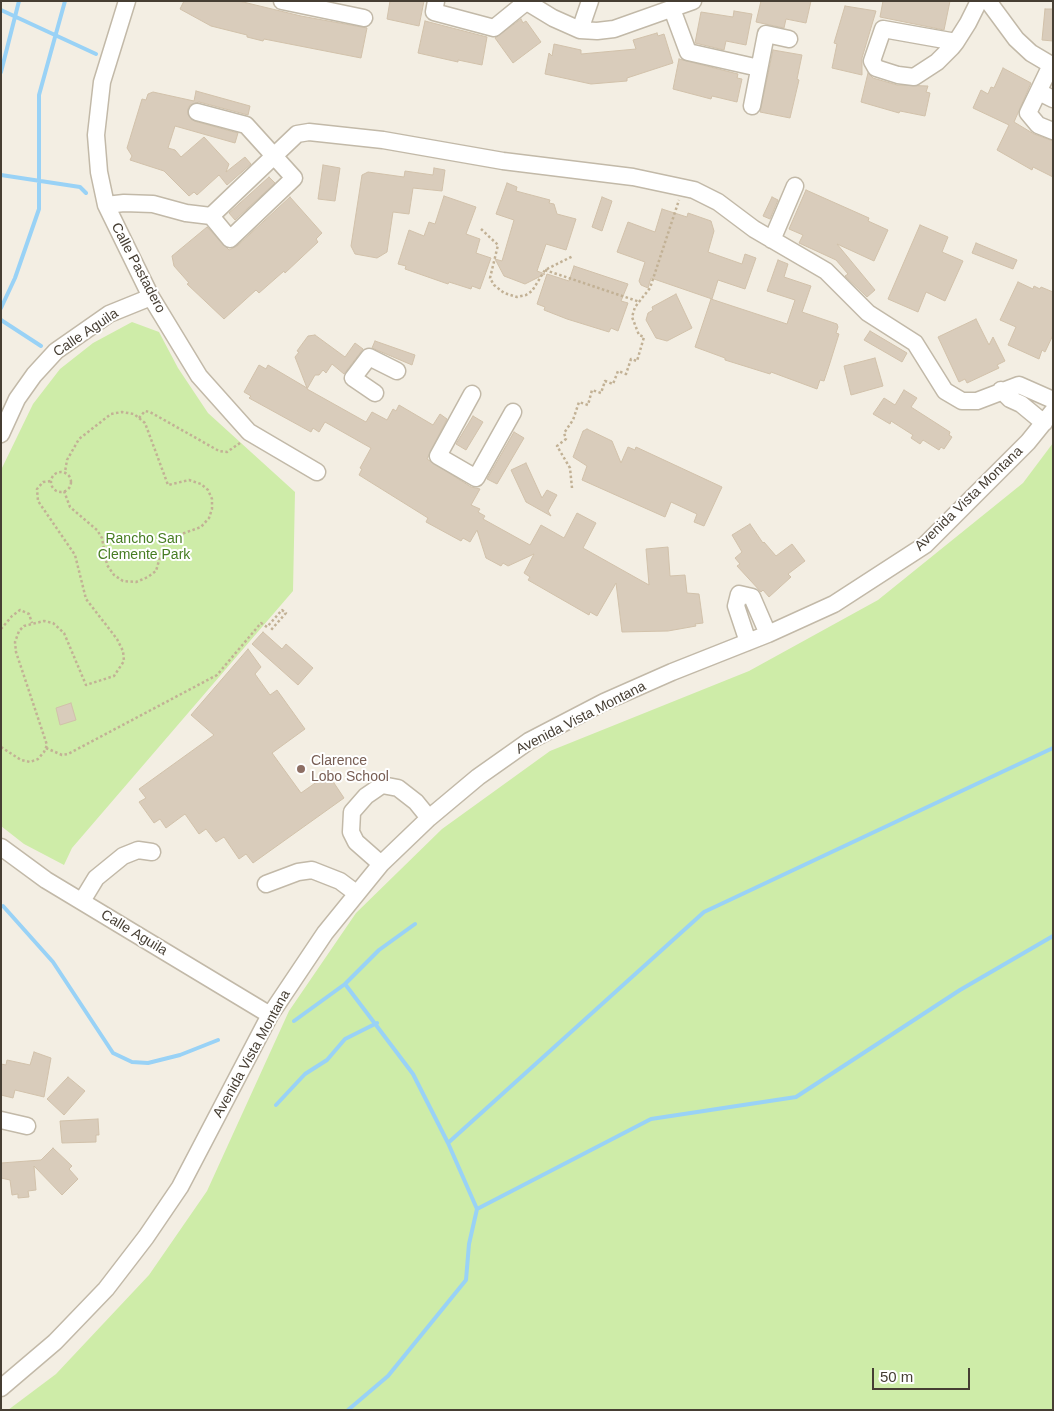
<!DOCTYPE html>
<html>
<head>
<meta charset="utf-8">
<style>
  body { margin:0 }
  #map { position:relative; width:1054px; height:1411px; overflow:hidden; background:#f3eee3; font-family:Helvetica,sans-serif }
  canvas { display:block }
  .frame { position:absolute; inset:0; border:2px solid #463e33; pointer-events:none }
  .scale { position:absolute; left:872px; top:1368px; width:98px; height:22px; box-sizing:border-box; border:2px solid #463e33; border-top:0; padding-left:6px; font-size:15px; line-height:18px; white-space:nowrap; color:#463e33; -webkit-text-stroke:4px #fff; paint-order:stroke }
</style>
</head>
<body>
<div id="map">
<canvas width="1054" height="1411"></canvas>
<div class="frame"></div>
<div class="scale">50 m</div>
</div>
<script>
const ctx = document.querySelector('canvas').getContext('2d');
ctx.lineJoin = 'round';
function paint(path, color) {
  ctx.fillStyle = color;
  ctx.fill(path, 'evenodd');
}
function toPath(rows) {
  const path = new Path2D();
  for (const r of rows) {
    if (r.length === 3) {
      path.moveTo(r[0] + r[2], r[1]);
      path.arc(r[0], r[1], r[2], 0, 2 * Math.PI);
      continue;
    }
    path.moveTo(r[0], r[1]);
    for (let i = 2; i < r.length; i += 2) path.lineTo(r[i], r[i + 1]);
  }
  return path;
}
function strokePath(path, color, width, dash) {
  ctx.strokeStyle = color;
  ctx.lineWidth = width;
  ctx.lineCap = dash ? 'butt' : 'round';
  ctx.setLineDash(dash || []);
  ctx.stroke(path);
}
function drawText(font, color, halo, rows, align = 'center') {
  ctx.font = font + ' Helvetica,sans-serif';
  ctx.lineWidth = 4;
  ctx.setLineDash([]);
  ctx.textBaseline = 'middle';
  ctx.strokeStyle = halo;
  ctx.fillStyle = color;
  for (const [text, x, y, turn = 0] of rows) {
    ctx.save();
    ctx.translate(x, y);
    ctx.rotate((+turn || 0) * Math.PI / 180);
    ctx.textAlign = isNaN(turn) ? turn : align;
    if (halo) ctx.strokeText(text, 0, 0);
    ctx.fillText(text, 0, 0);
    ctx.restore();
  }
}
const green = toPath([
  [132,322,159,332,178,368,208,413,295,492,293,591,72,848,64,865,24,844,1,826,1,470,33,404,60,369,93,343],
  [1053,443,1053,1410,8,1410,56,1374,149,1275,207,1191,289,1011,356,913,442,829,550,751,749,671,878,600,1023,483]
]);
const stream = toPath([
  [1,10,96,54],
  [1,72,19,1],
  [1,175,80,187,86,193],
  [1,308,15,278,39,209,39,95,65,1],
  [1,320,41,346],
  [3,906,53,962,113,1053,132,1062,148,1063,180,1055,218,1040],
  [345,984,413,1074,448,1143,477,1209,469,1244,466,1280,388,1376,348,1410],
  [294,1021,345,984,379,950,415,924],
  [276,1105,305,1074,327,1060,345,1039,377,1023],
  [448,1143,704,912,1053,748],
  [477,1209,651,1119,796,1097,960,990,1053,936]
]);
const building = toPath([
  [184,1,239,1,301,16,367,28,361,58,264,39,263,41,247,37,247,35,211,26,180,9,184,1],
  [390,1,424,1,419,26,387,19,390,1],
  [761,1,811,1,806,23,786,19,784,28,756,22,761,1],
  [883,1,950,1,944,30,880,17,883,1],
  [845,6,876,11,862,58,862,75,832,68,837,44,834,43,845,6],
  [1045,9,1053,9,1053,41,1042,40,1045,9],
  [734,11,752,14,746,45,726,41,724,50,695,43,701,12,733,17,734,11],
  [521,19,523,23,526,21,541,42,513,63,495,38,521,19],
  [425,21,487,37,482,65,458,60,458,62,418,53,425,21],
  [657,33,658,36,664,34,673,63,627,78,627,81,591,84,545,74,549,53,552,56,554,44,581,50,581,54,636,49,633,40,657,33],
  [773,50,802,55,797,79,799,80,790,118,760,112,773,50],
  [679,59,738,74,737,78,742,79,737,102,712,96,711,99,673,89,679,59],
  [1003,68,1031,83,1014,122,1034,134,1053,141,1053,177,1033,167,1032,170,997,150,1009,125,973,108,981,90,988,94,991,87,994,88,1003,68],
  [868,73,873,78,897,85,928,86,926,92,930,93,925,116,900,111,899,113,861,102,868,73],
  [196,91,250,106,248,115,199,102,190,105,188,109,188,115,194,121,238,133,235,143,175,126,168,148,175,150,181,157,204,137,229,164,226,172,245,157,251,164,227,185,219,175,197,195,194,192,189,196,164,171,130,160,132,156,127,148,142,99,146,100,148,94,153,92,194,101,196,91],
  [323,165,340,168,335,201,318,199,323,165],
  [434,168,445,170,442,191,413,188,409,214,393,212,387,252,377,258,355,254,351,246,362,175,368,172,404,177,405,171,433,175,434,168],
  [269,177,275,183,235,220,229,213,269,177],
  [507,183,517,187,516,191,550,200,549,203,554,204,557,214,576,219,566,250,546,244,537,271,545,274,525,284,504,276,495,259,502,261,514,220,496,214,507,183],
  [806,190,869,218,868,221,888,230,874,261,837,244,875,290,867,297,845,276,848,274,836,260,799,243,803,235,789,229,806,190],
  [444,196,476,207,466,234,480,239,476,253,491,258,480,289,472,286,471,289,449,282,448,284,405,269,406,266,398,264,409,230,424,236,429,222,435,224,444,196],
  [290,197,322,233,316,239,318,242,285,273,284,271,259,293,256,290,224,319,187,284,189,283,174,266,172,256,207,227,229,250,237,246,290,197],
  [602,197,612,201,602,231,592,227,602,197],
  [772,197,778,200,770,219,763,216,772,197],
  [662,209,687,217,688,213,711,221,714,231,708,252,742,264,745,254,756,258,745,289,718,280,712,299,651,278,648,288,641,285,639,281,645,262,617,252,628,222,655,232,662,209],
  [920,225,948,237,942,252,963,261,945,301,926,292,918,312,888,299,920,225],
  [976,243,1017,260,1013,269,972,253,976,243],
  [778,260,788,264,784,277,811,286,802,312,837,324,838,327,836,333,839,334,829,366,824,381,820,380,817,389,771,372,770,374,725,360,725,358,695,347,711,299,787,324,795,300,767,291,778,260],
  [574,266,628,284,621,301,628,303,618,331,611,328,609,332,567,319,544,310,545,307,537,304,547,274,569,281,574,266],
  [1018,282,1033,289,1034,286,1040,289,1041,287,1053,292,1053,335,1045,352,1042,350,1039,359,1008,345,1016,327,1000,320,1018,282],
  [676,294,692,328,667,341,656,338,646,320,648,313,653,310,652,307,676,294],
  [976,319,989,345,993,337,1005,361,997,365,999,368,967,383,965,379,959,382,938,337,976,319],
  [870,331,907,353,902,362,864,340,870,331],
  [315,335,345,357,355,343,363,349,344,374,332,364,326,373,323,370,319,375,315,375,307,389,366,422,372,412,387,420,393,409,396,411,399,405,433,425,440,414,447,419,427,459,471,487,480,489,471,505,480,509,478,512,485,516,483,519,530,545,541,525,564,538,577,513,596,523,583,548,649,585,646,549,668,547,670,576,685,575,687,593,699,594,703,623,695,624,696,626,668,631,622,632,616,583,597,616,590,612,589,615,528,580,530,577,524,573,534,554,508,566,503,563,501,566,486,558,477,530,470,542,463,538,461,541,426,522,428,518,359,475,362,469,360,468,371,448,325,422,319,432,313,428,311,432,249,398,251,396,244,392,259,365,266,369,268,365,307,388,295,357,299,352,297,351,308,336,315,335],
  [375,341,415,355,412,365,372,348,375,341],
  [875,358,883,386,851,395,844,366,875,358],
  [904,390,917,398,911,407,950,432,949,435,952,437,944,449,941,447,939,450,923,440,920,444,911,438,913,435,891,421,890,424,873,414,884,398,895,405,904,390],
  [473,416,483,422,466,450,456,444,473,416],
  [587,429,612,441,621,463,628,447,635,450,636,447,722,487,704,526,694,522,697,514,671,502,665,517,582,480,587,466,573,457,583,431,587,429],
  [514,432,524,438,497,484,487,479,514,432],
  [526,463,542,498,547,490,557,495,548,511,551,516,526,502,511,470,526,463],
  [750,524,763,543,764,542,776,556,792,544,805,561,788,574,791,577,769,597,763,590,761,592,737,566,740,564,735,558,742,552,732,535,750,524],
  [263,632,282,649,286,644,313,668,298,685,252,644,263,632],
  [248,649,261,667,255,674,270,695,277,690,305,729,272,753,301,793,328,774,344,798,253,863,246,854,239,859,224,837,216,842,206,829,199,834,185,814,166,828,160,819,154,823,139,802,146,798,139,789,214,735,191,715,248,649],
  [71,703,76,720,60,725,56,708,71,703],
  [34,1052,51,1058,44,1097,15,1090,13,1098,1,1095,1,1064,6,1065,7,1060,30,1065,34,1052],
  [68,1077,85,1091,64,1115,47,1099,68,1077],
  [98,1119,99,1135,96,1135,96,1142,62,1143,60,1121,98,1119],
  [53,1148,72,1166,69,1169,78,1179,62,1195,34,1166,36,1190,28,1191,29,1197,18,1198,18,1194,12,1195,10,1180,1,1178,1,1163,41,1160,53,1148]
]);
const path = toPath([
  [481,229,498,245,490,278,494,285,504,293,517,297,526,295,532,291,545,270,573,256],
  [545,270,640,302],
  [139,418,145,411,150,412,219,451,227,452,240,443],
  [61,482,10],
  [572,488,570,468,557,446,566,439,564,433,573,420,579,402,588,405,592,390,601,393,605,381,613,384,618,371,626,374,631,359,637,361,644,337,639,335,632,317,635,307,650,288,679,200],
  [64,491,70,507,97,530,102,538,107,565,114,575,123,581,136,582,148,577,156,571,165,540,201,527,209,518,212,509,212,499,208,490,201,484,189,480,168,485,145,423,134,414,122,412,111,414,79,439,67,460,65,472],
  [1,629,12,616,20,610,29,614,32,623],
  [1,747,21,760,30,762,38,759,44,752,47,745,16,652,15,642,19,631,24,626,44,621,53,623,64,633,86,685,114,676,124,661,123,651,117,639,86,599,75,555,38,501,37,489,43,482,51,481],
  [46,748,62,755,68,754,217,675,261,623,267,627,282,610,286,613,271,630]
]);
const minor = toPath([
  [127,1,102,82,96,135,99,172,106,205,151,297,199,376,249,432,317,472],
  [282,1,364,18],
  [436,1,434,12,494,28,526,2],
  [525,1,553,18,580,30,597,31,614,29,693,1],
  [988,1,1016,39,1031,53,1053,66],
  [672,9,688,52,759,68],
  [580,30,590,1],
  [956,42,883,29,872,61,876,68,898,75,914,77,937,62,952,47,956,42,968,23,979,1],
  [1051,65,1028,113,1038,125,1053,131],
  [1039,92,1053,99],
  [752,106,766,34,789,39],
  [197,112,246,125,294,178,230,239,211,216],
  [106,205,124,203,153,204,186,213,211,216,297,134,309,132,383,140,503,161,633,177,694,190,718,202,754,229,826,271,868,313,915,343,945,391,962,401,977,401,1019,385,1053,400],
  [772,240,795,186],
  [1001,390,1010,399,1021,404,1044,423],
  [375,393,353,378,369,357,397,371],
  [472,394,438,456,476,478,513,412],
  [1,434,17,399,34,375,56,351,109,314,151,297],
  [748,642,736,606,739,594,752,597,768,634],
  [1,847,46,880,270,1015],
  [381,864,356,842,351,832,352,812,366,796,382,785,398,788,416,802,429,818],
  [266,884,298,872,312,870,340,881,356,893],
  [82,901,96,878,123,856,138,850,152,852],
  [1,1120,27,1126],
  [1,1388,55,1342,106,1289,146,1237,180,1187,270,1015,325,933,381,864,429,818,478,777,529,741,604,702,672,672,768,634,834,604,925,545,1028,442,1053,411]
]);
const markers = [
  [301,769,5,"#8d6e63"]
];
const streetNames = [
  ["Calle Pastadero",138,268,62],
  ["Calle Aguila",86,333,-34],
  ["Avenida Vista Montana",969,499,-44],
  ["Avenida Vista Montana",581,718,-27],
  ["Calle Aguila",134,933,31],
  ["Avenida Vista Montana",252,1054,-61]
];
const parkNames = [
  ["Rancho San",144,539],
  ["Clemente Park",144,555]
];
const educationNames = [
  ["Clarence",311,761],
  ["Lobo School",311,777]
];
paint(green, '#ceeca8');
strokePath(stream, '#99d2f6', 4);
paint(building, '#d9ccbb');
strokePath(building, '#d1c1aa', 1);
strokePath(minor, '#c2b9a8', 19);
strokePath(path, '#c2b195', 2.5, [2.5, 2.5]);
strokePath(minor, '#fff', 16);
for (const [x, y, r, color] of markers) {
  const dot = new Path2D();
  dot.arc(x, y, r, 0, 2 * Math.PI);
  ctx.fillStyle = color;
  ctx.fill(dot);
  strokePath(dot, '#fff', 2);
}
drawText('14px', '#463e33', '#fff', streetNames);
drawText('14px', '#467c22', '#fff', parkNames);
drawText('14px', '#785e54', '#fff', educationNames, 'left');
</script>
</body>
</html>
